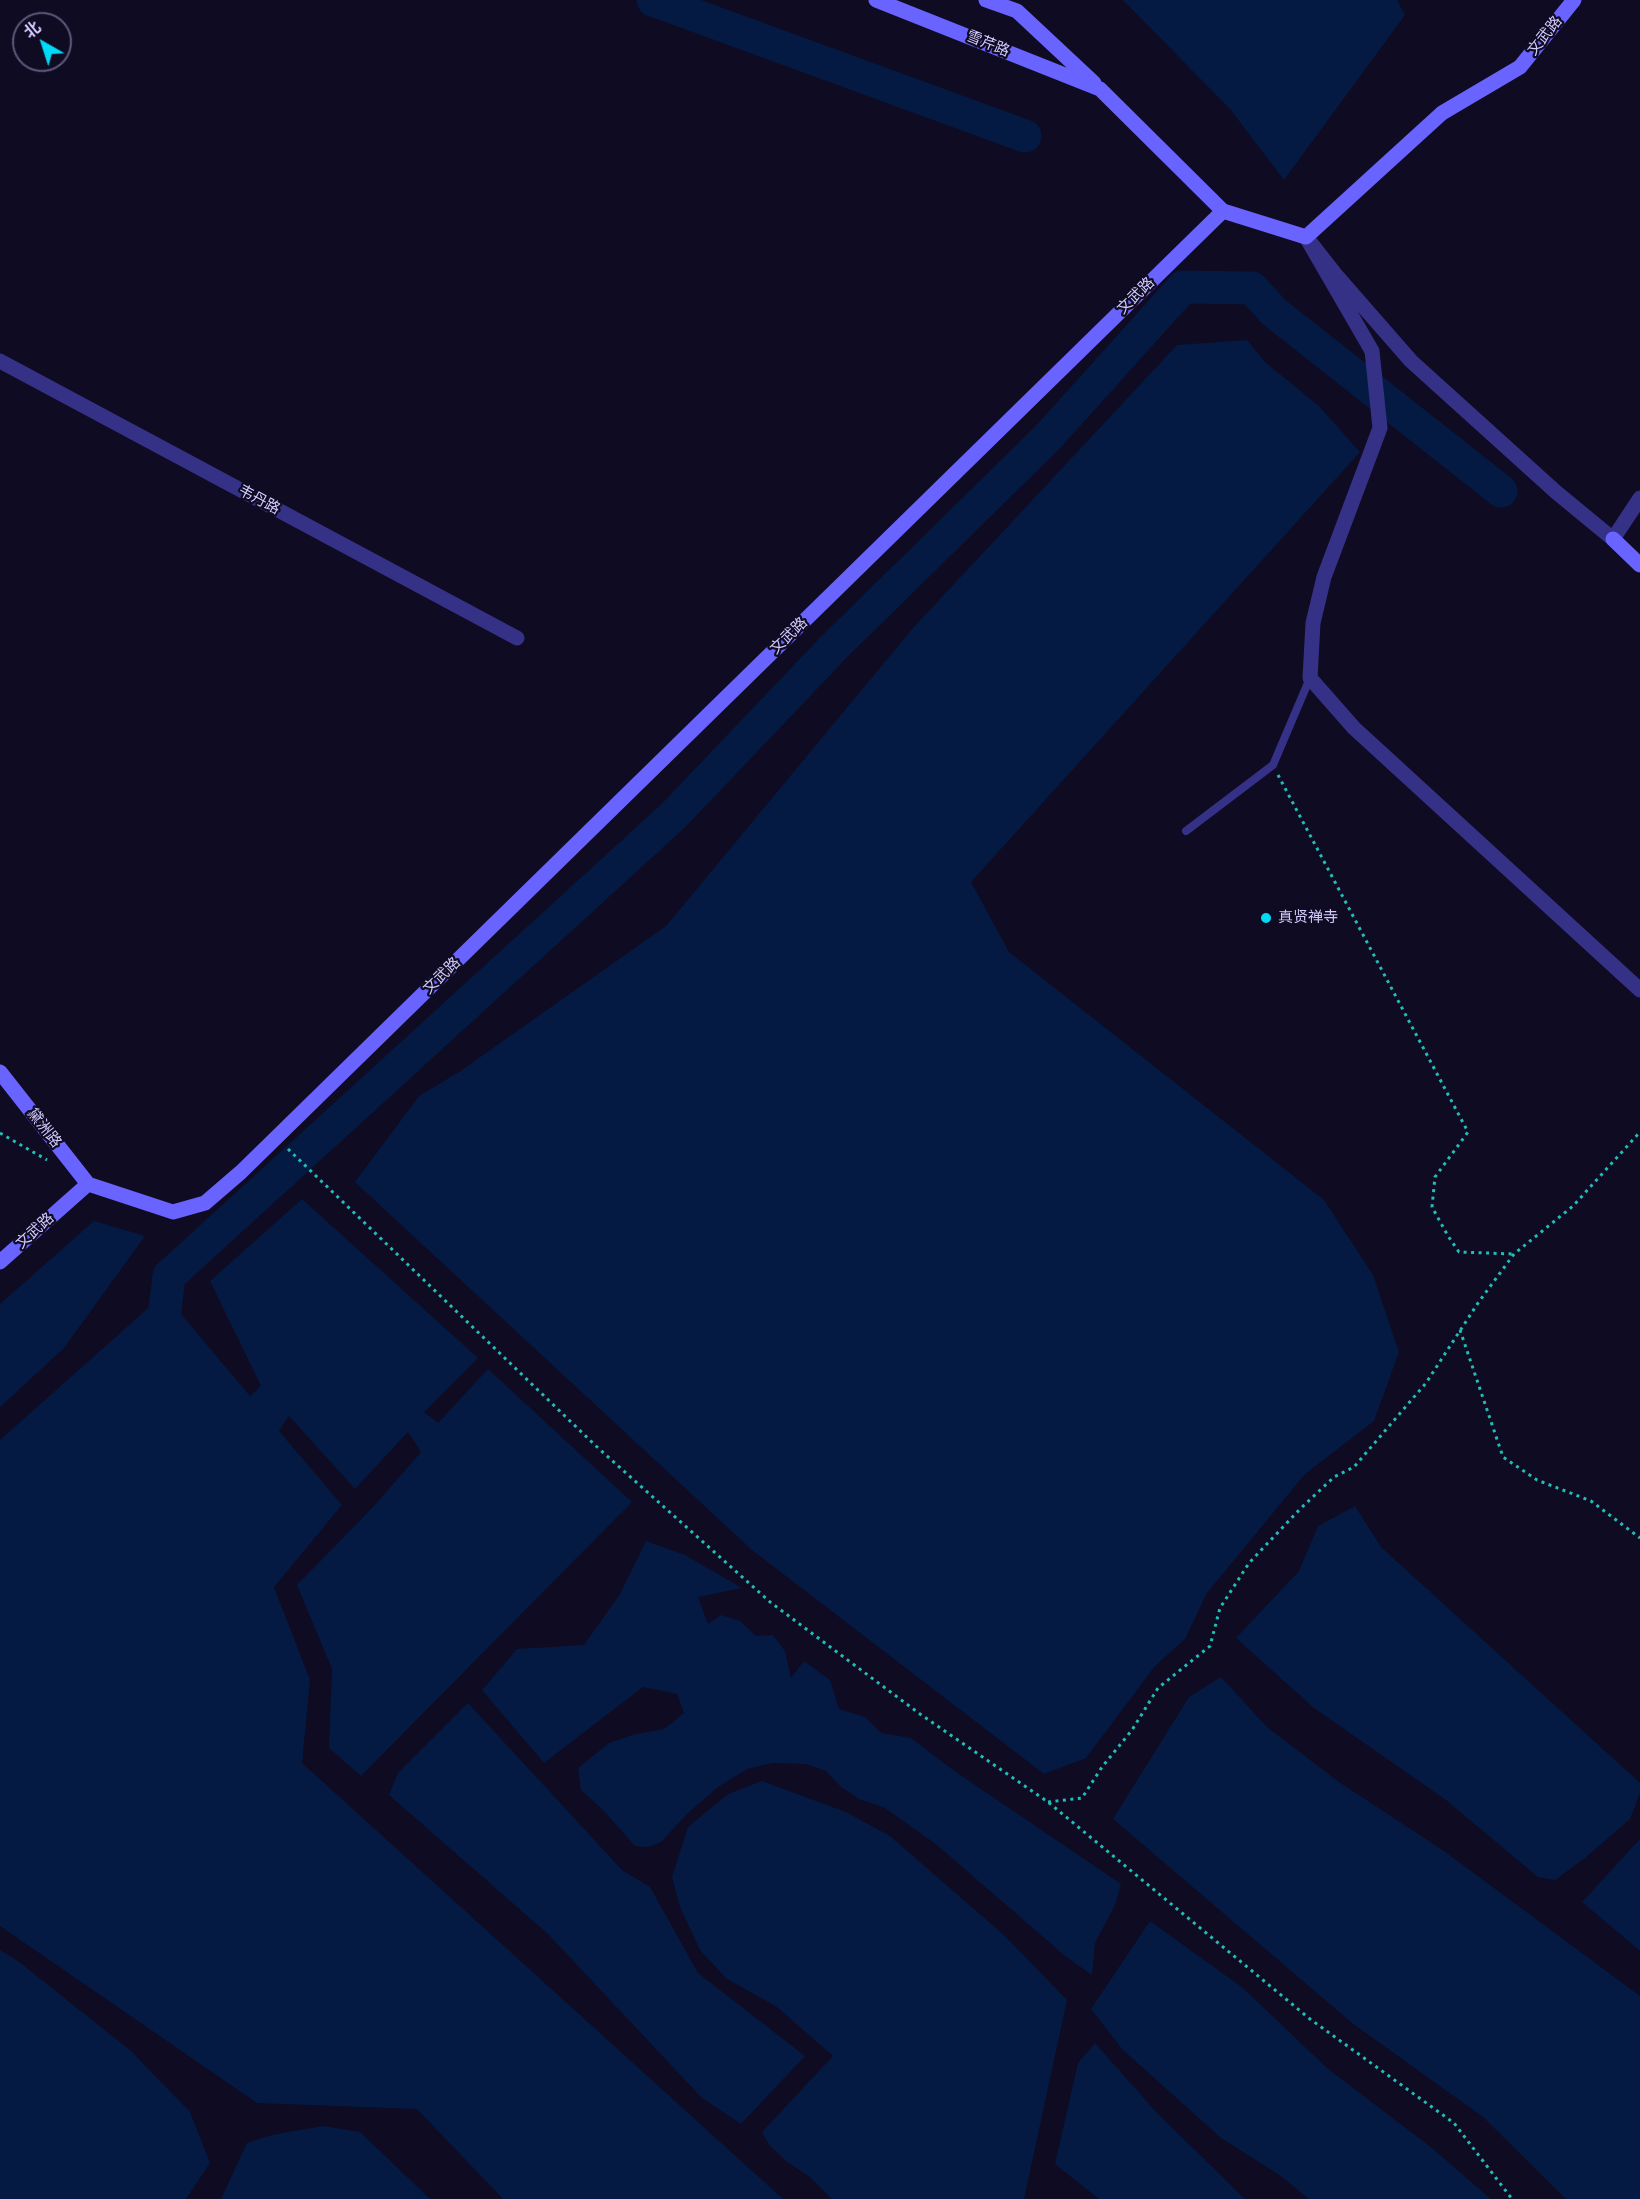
<!DOCTYPE html>
<html>
<head>
<meta charset="utf-8">
<style>
  body { margin:0 }
  #map { position:relative; width:1640px; height:2199px; overflow:hidden; background:#0f0b22; font-family:"Noto Sans","Noto Sans SC",sans-serif }
  canvas { display:block }
  .north { position:absolute; left:12px; top:12px; width:60px; height:60px; box-sizing:border-box; background:#0f0b22; border:2px solid #5d587a; border-radius:50%; rotate:321deg; font-size:16px; font-weight:700; line-height:24px; text-align:center; color:#d3ccff }
  .north::after { content:''; display:block; margin:auto; width:21px; height:27px; background:#00daf7; clip-path:polygon(50% 0,100% 100%,50% 72%,0 100%) }
</style>
</head>
<body>
<div id="map">
<canvas width="1640" height="2199"></canvas>
<div class="north">北</div>
</div>
<script>
const ctx = document.querySelector('canvas').getContext('2d');
ctx.lineJoin = 'round';
function paint(path, color) {
  ctx.fillStyle = color;
  ctx.fill(path, 'evenodd');
}
function toPath(rows) {
  const path = new Path2D();
  for (const r of rows) {
    path.moveTo(r[0], r[1]);
    for (let i = 2; i < r.length; i += 2) path.lineTo(r[i], r[i + 1]);
  }
  return path;
}
function strokePath(path, color, width, dash) {
  ctx.strokeStyle = color;
  ctx.lineWidth = width;
  ctx.lineCap = dash ? 'butt' : 'round';
  ctx.setLineDash(dash || []);
  ctx.stroke(path);
}
function drawText(font, color, halo, rows, align = 'center') {
  ctx.font = font + ' "Noto Sans","Noto Sans SC",sans-serif';
  ctx.lineWidth = 4.5;
  ctx.setLineDash([]);
  ctx.textBaseline = 'middle';
  ctx.strokeStyle = halo;
  ctx.fillStyle = color;
  for (const [text, x, y, turn = 0] of rows) {
    ctx.save();
    ctx.translate(x, y);
    ctx.rotate((+turn || 0) * Math.PI / 180);
    ctx.textAlign = isNaN(turn) ? turn : align;
    if (halo) ctx.strokeText(text, 0, 0);
    ctx.fillText(text, 0, 0);
    ctx.restore();
  }
}
const water = toPath([
  [1123,0,1397,0,1405,15,1284,180,1230,109],
  [1247,340,1265,362,1319,406,1360,452,971,882,1009,952,1324,1200,1373,1275,1399,1352,1374,1421,1305,1474,1207,1593,1185,1639,1155,1666,1086,1758,1044,1774,752,1550,355,1182,419,1096,459,1072,666,926,913,628,1177,345],
  [302,1199,478,1358,424,1412,438,1423,488,1369,632,1502,361,1776,329,1748,332,1669,297,1585,373,1507,421,1452,408,1432,355,1489,289,1416,279,1431,342,1505,274,1587,310,1680,302,1763,783,2199,503,2199,417,2109,257,2103,0,1926,0,1440,164,1294,250,1396,261,1386,210,1281],
  [94,1221,145,1236,64,1348,0,1407,0,1304],
  [1355,1506,1381,1547,1640,1783,1640,1793,1630,1819,1585,1858,1555,1880,1538,1877,1446,1800,1314,1708,1236,1638,1299,1571,1318,1526],
  [646,1541,685,1555,742,1588,698,1597,708,1624,721,1615,740,1621,756,1636,773,1635,785,1651,791,1678,804,1661,830,1680,839,1709,865,1717,881,1733,911,1738,953,1770,1121,1884,1115,1905,1095,1943,1092,1975,1065,1956,937,1845,885,1808,859,1799,840,1786,826,1771,806,1764,772,1763,747,1769,718,1787,688,1813,661,1842,648,1847,635,1846,603,1810,581,1790,578,1768,609,1743,636,1734,664,1729,684,1713,677,1694,643,1687,544,1763,482,1690,517,1649,584,1645,620,1594],
  [1221,1677,1267,1727,1339,1782,1444,1851,1640,1996,1640,2199,1566,2199,1483,2117,1352,2023,1113,1819,1189,1697],
  [468,1703,622,1870,650,1887,698,1973,805,2056,741,2124,701,2097,548,1934,389,1795,398,1773],
  [762,1781,846,1812,890,1836,1005,1936,1067,2000,1024,2199,832,2199,810,2177,786,2161,769,2145,762,2132,833,2056,777,2007,727,1979,700,1950,680,1907,672,1877,688,1827,728,1794],
  [1640,1839,1640,1951,1582,1902],
  [1150,1921,1243,1988,1327,2068,1432,2148,1491,2199,1309,2199,1281,2176,1221,2138,1122,2049,1091,2009],
  [0,1950,18,1961,131,2051,190,2112,210,2163,186,2199,0,2199],
  [1095,2043,1157,2113,1245,2199,1099,2199,1055,2164,1078,2063],
  [323,2126,360,2132,430,2199,221,2199,247,2143,272,2135]
]);
const river = toPath([
  [653,0,1025,136],
  [161,1342,169,1276,673,816,834,647,1048,437,1183,287,1252,288,1274,312,1501,491]
]);
const path = toPath([
  [1278,775,1468,1132,1435,1177,1432,1207,1448,1236,1459,1252,1513,1254],
  [0,1133,47,1160],
  [288,1149,596,1446,770,1602,920,1714,1048,1802,1310,2019,1454,2123,1512,2199],
  [1460,1330,1503,1457,1537,1480,1591,1501,1640,1538],
  [1048,1802,1082,1798,1102,1767,1132,1730,1158,1688,1210,1646,1220,1608,1249,1563,1300,1509,1334,1477,1354,1467,1426,1383,1478,1303,1514,1254,1573,1206,1640,1132]
]);
const lane = toPath([
  [1186,831,1273,765,1310,678]
]);
const street = toPath([
  [0,361,517,638],
  [1640,498,1613,539,1556,492,1411,361,1335,274,1306,237,1372,351,1380,428,1324,577,1313,623,1310,678,1354,728,1640,990]
]);
const secondary = toPath([
  [876,0,1100,89,1223,211],
  [986,0,1017,11,1094,83],
  [1613,539,1640,565],
  [0,1072,88,1184],
  [0,1262,88,1184,173,1212,205,1203,241,1172,1223,211,1306,237,1442,113,1520,67,1574,0]
]);
const markers = [
  [1266,918,6,"#00daf7"]
];
const streetNames = [
  ["文武路",1545,36,-51],
  ["雪芹路",988,44,22],
  ["文武路",1136,296,-44],
  ["韦丹路",259,500,28],
  ["文武路",789,636,-44],
  ["文武路",442,976,-44],
  ["黛洲路",44,1128,52],
  ["文武路",35,1231,-42]
];
const poiNames = [
  ["真贤禅寺",1278,918]
];
paint(water, '#041a42');
strokePath(river, '#041a42', 33);
strokePath(path, '#21beb7', 3, [3, 4.5]);
strokePath(lane, '#353186', 8);
strokePath(street, '#353186', 15);
strokePath(secondary, '#6963ff', 15);
for (const [x, y, r, color] of markers) {
  const dot = new Path2D();
  dot.arc(x, y, r, 0, 2 * Math.PI);
  ctx.fillStyle = color;
  ctx.fill(dot);
  strokePath(dot, '#0f0b22', 2);
}
drawText('15px', '#d3ccff', '#0f0b22', streetNames);
drawText('15px', '#d3ccff', '#0f0b22', poiNames, 'left');
</script>
</body>
</html>
